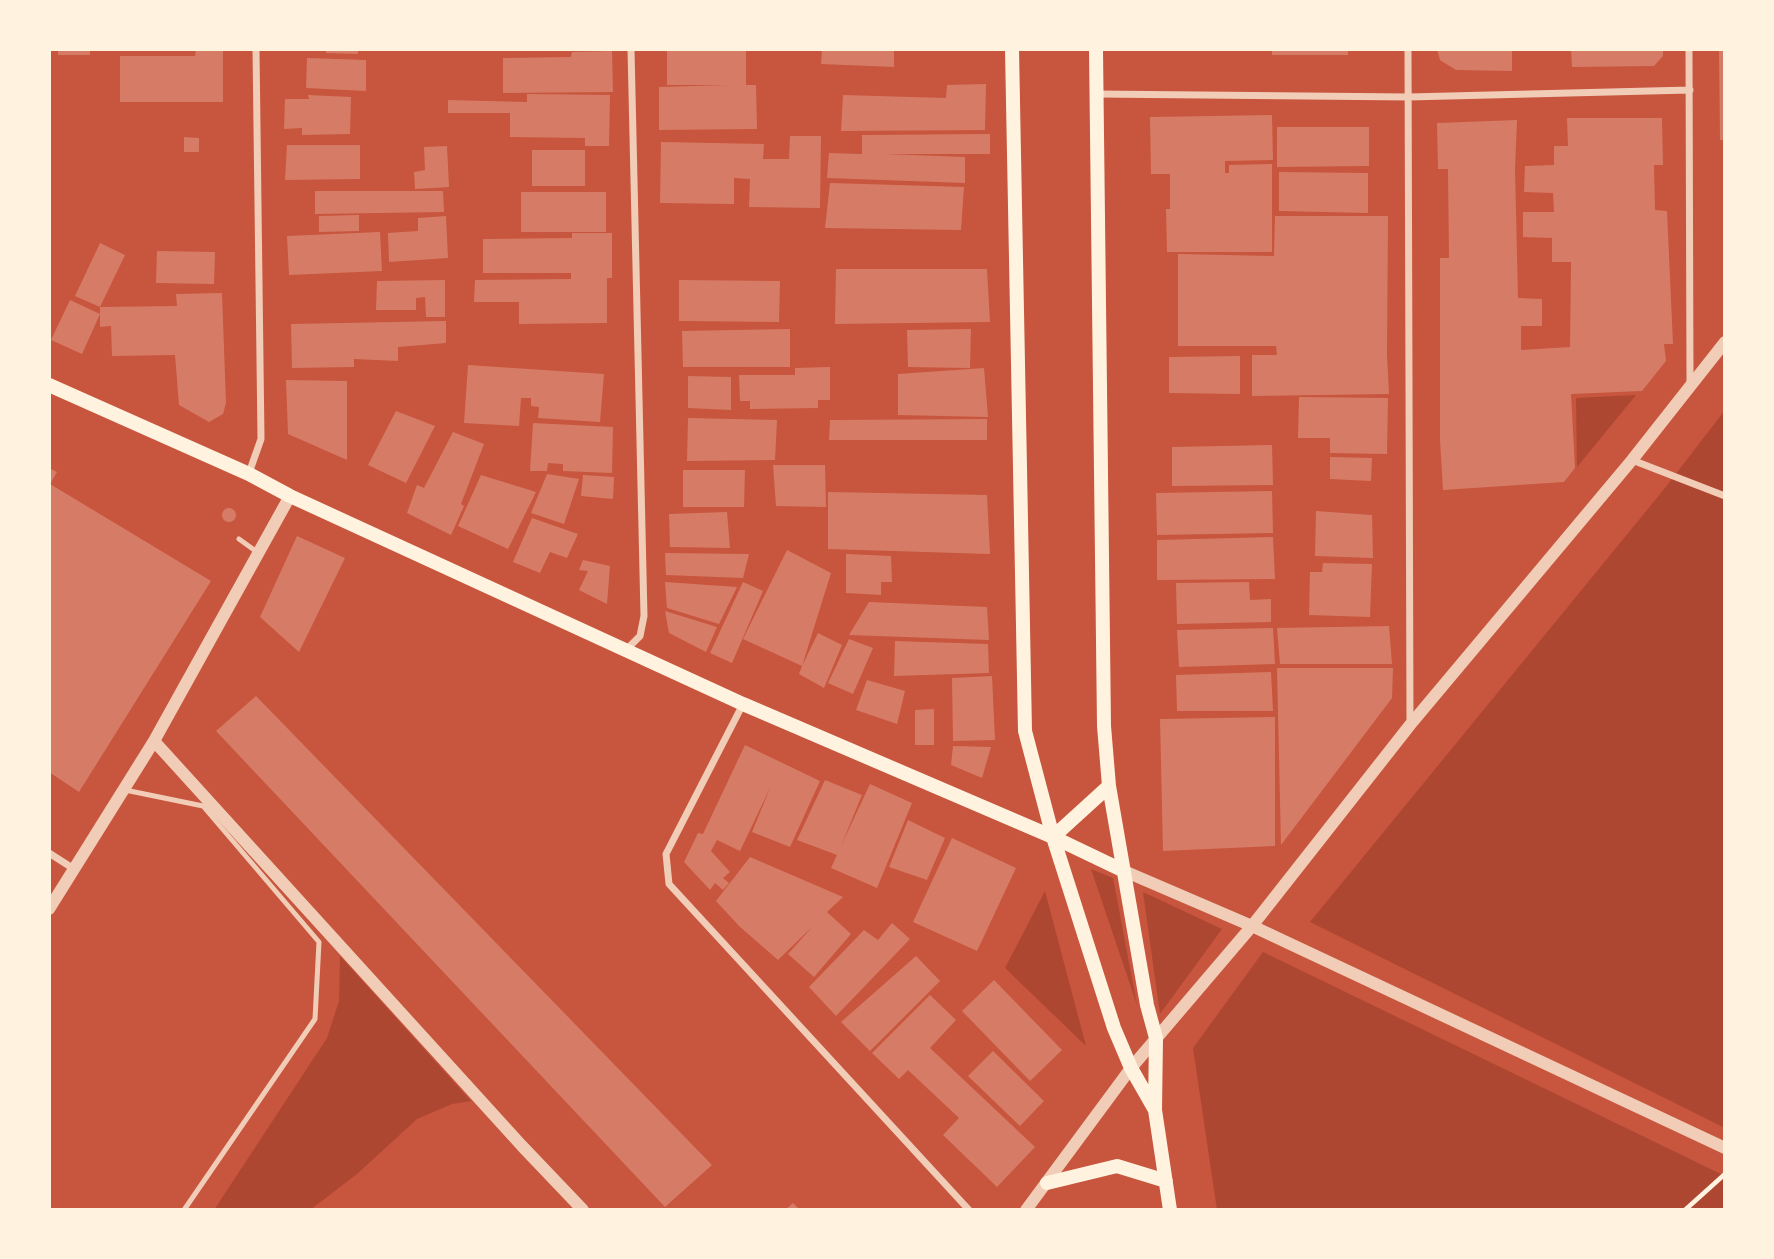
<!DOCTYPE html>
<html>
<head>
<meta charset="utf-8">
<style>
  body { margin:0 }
  #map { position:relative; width:1774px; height:1259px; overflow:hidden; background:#c8553d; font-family:Commissioner,sans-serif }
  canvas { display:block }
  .frame { position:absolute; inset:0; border:51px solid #fff3e0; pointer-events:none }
</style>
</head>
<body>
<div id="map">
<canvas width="1774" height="1259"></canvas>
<div class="frame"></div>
</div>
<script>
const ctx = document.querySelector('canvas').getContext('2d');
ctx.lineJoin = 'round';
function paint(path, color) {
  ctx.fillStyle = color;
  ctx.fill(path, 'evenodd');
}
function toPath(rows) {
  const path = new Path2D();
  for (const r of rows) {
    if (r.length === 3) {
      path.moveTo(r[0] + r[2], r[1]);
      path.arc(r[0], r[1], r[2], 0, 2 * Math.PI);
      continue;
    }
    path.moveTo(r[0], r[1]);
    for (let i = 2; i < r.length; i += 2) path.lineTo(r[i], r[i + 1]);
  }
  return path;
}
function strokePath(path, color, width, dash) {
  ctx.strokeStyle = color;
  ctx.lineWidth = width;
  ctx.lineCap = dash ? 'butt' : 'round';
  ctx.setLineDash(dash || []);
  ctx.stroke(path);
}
const green = toPath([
  [1636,395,1577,467,1576,398],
  [1725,410,1725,1128,1310,922,1665,488],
  [1091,869,1113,878,1137,1005],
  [1045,891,1086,1046,1005,968],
  [1143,892,1222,929,1160,1014],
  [1263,952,1725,1176,1725,1210,1217,1210,1193,1048],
  [340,956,471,1101,452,1104,417,1119,357,1174,310,1210,214,1210,327,1038,339,1001]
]);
const building = toPath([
  [58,49,90,49,90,55,58,55],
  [196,49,223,49,223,102,120,102,120,56,195,56],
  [326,49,358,49,358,54,326,53],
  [667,49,746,49,746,85,756,85,757,129,659,130,659,87,729,85,667,85],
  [822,49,894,49,894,67,821,64],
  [1272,49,1348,49,1348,55,1272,55],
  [1437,49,1512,49,1512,71,1456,70,1440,60],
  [1571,49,1663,49,1663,56,1654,66,1572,67],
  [1719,49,1725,49,1725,140,1720,140],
  [612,51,613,92,503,93,503,58,571,57,572,52],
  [307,58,366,60,366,91,306,88],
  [986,84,985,130,841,131,843,95,946,98,947,85],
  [527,94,610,95,609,146,585,146,585,138,510,137,510,113,448,113,448,100,527,102],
  [308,95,351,97,350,134,302,135,302,128,284,129,285,99,309,99],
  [1272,115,1273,160,1225,161,1225,173,1229,173,1229,165,1272,164,1272,252,1167,252,1166,209,1170,209,1170,174,1151,174,1150,117],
  [1567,118,1662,118,1663,165,1654,165,1655,210,1667,211,1673,344,1664,344,1666,361,1642,391,1571,394,1575,468,1564,482,1443,490,1440,440,1440,258,1449,258,1448,169,1438,169,1437,123,1517,120,1515,169,1518,298,1542,299,1542,326,1521,326,1521,350,1570,347,1571,262,1552,262,1552,238,1523,237,1523,212,1554,212,1553,193,1524,192,1525,166,1554,165,1554,146,1568,146],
  [1277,127,1369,127,1369,166,1277,167],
  [990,134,990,154,884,154,965,157,965,183,827,178,829,153,862,154,862,135],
  [790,136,821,136,820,208,749,207,750,179,734,178,734,204,660,203,661,142,764,144,763,159,789,159],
  [184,137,199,138,199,152,184,152],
  [287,145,360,145,360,179,285,180],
  [447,146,449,187,415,189,414,172,425,170,424,147],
  [532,150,585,150,585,186,532,186],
  [1279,172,1368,173,1368,213,1279,211],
  [830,183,964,187,961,230,825,228],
  [315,191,443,191,444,212,315,214],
  [521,192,606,192,606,232,521,232],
  [359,215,359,231,319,232,319,216],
  [446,216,448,258,389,262,388,233,418,231,418,218],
  [1275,216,1388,216,1387,355,1389,394,1252,396,1252,355,1277,355,1276,346,1178,346,1178,254,1274,256],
  [380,232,382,271,289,275,287,236],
  [572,233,612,233,612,278,607,278,607,323,519,324,519,302,474,302,475,280,571,279,571,273,483,273,483,239,572,238],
  [100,243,125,255,100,307,75,296],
  [157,251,215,252,214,284,156,283],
  [836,269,987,269,990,322,835,324],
  [445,280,445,317,426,317,425,297,416,298,416,310,376,310,377,281],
  [679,280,780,281,779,322,679,321],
  [222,293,226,403,223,414,209,422,179,405,175,355,112,356,111,326,100,327,100,307,177,306,176,294],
  [70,300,100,314,82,354,51,340],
  [446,321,446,343,398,347,398,361,354,359,354,367,292,368,291,324],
  [790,329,790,367,683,367,682,331],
  [971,329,970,368,908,367,907,330],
  [1240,356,1240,394,1169,393,1169,357],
  [468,365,604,374,600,422,538,418,539,407,531,406,531,398,521,398,519,426,464,423],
  [830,367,830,400,818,400,818,408,750,409,750,401,740,401,739,375,795,375,795,368],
  [984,368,988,417,898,415,898,374],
  [688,376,731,377,731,410,688,408],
  [286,380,347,381,347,460,288,434],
  [1299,397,1388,398,1387,454,1330,453,1330,438,1298,438],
  [396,411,435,426,406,483,368,465],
  [688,418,777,420,775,460,687,461],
  [987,419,987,440,829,440,830,420],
  [533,423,613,427,612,473,563,471,563,464,548,463,547,471,530,471],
  [453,432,484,444,461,504,464,506,451,535,407,513,417,485,424,488],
  [1272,445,1273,485,1172,486,1172,447],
  [1330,457,1372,458,1371,481,1330,479],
  [773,465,825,465,826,507,776,506],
  [49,468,57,472,50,484,211,581,79,792,49,772],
  [683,470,745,470,744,507,683,507],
  [547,474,579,479,564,524,531,513],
  [481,475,536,492,508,549,458,526],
  [583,475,614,477,613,499,581,496],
  [1272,491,1273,533,1157,535,1156,493],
  [828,492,987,495,990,554,828,549],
  [229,515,7],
  [1316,511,1372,515,1373,558,1315,556],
  [727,512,730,548,670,547,669,514],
  [532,518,578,534,567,558,550,552,540,573,513,562],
  [297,536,345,558,299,652,260,617],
  [1273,537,1275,579,1157,580,1157,540],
  [787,550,831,573,802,666,818,633,842,645,824,688,799,674,802,666,743,639],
  [665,553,749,554,743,578,666,575],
  [846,554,891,556,892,582,881,582,881,595,846,593],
  [583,560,610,566,607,604,579,590,588,571,579,570],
  [1323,563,1372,564,1370,617,1309,615,1310,572,1322,572],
  [665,582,737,587,719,624,667,608],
  [743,582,763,591,732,663,710,653],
  [1249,582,1250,600,1271,599,1271,622,1177,624,1176,583],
  [869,602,987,607,989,640,849,635],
  [665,611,717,627,706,652,669,633],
  [1389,626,1392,664,1280,664,1277,628],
  [1273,628,1275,664,1179,667,1177,630],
  [849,639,873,648,853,694,828,683],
  [895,641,988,644,989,673,894,676],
  [1277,668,1393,668,1392,698,1281,845],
  [1271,672,1273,711,1177,711,1176,675],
  [992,676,995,740,953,741,952,678],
  [867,680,905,691,897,724,856,710],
  [256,696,712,1165,665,1207,216,731],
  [934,709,934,745,915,745,915,710],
  [1275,717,1275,846,1163,851,1160,719],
  [745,745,820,781,790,847,752,832,771,786,740,851,717,840,711,851,730,872,723,878,729,883,723,890,715,883,710,890,684,862,698,833,703,834],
  [953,746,991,747,982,778,951,765],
  [825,780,862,795,841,846,870,784,912,803,877,888,831,868,837,855,797,840],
  [908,820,945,838,927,880,889,867],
  [952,838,1016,868,977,951,913,922],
  [750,857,843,897,827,912,851,934,814,977,788,954,813,926,778,960,739,926,716,901],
  [892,923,910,939,836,1016,809,987,864,930,878,940],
  [916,956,940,981,870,1051,841,1022],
  [994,980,1062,1050,1030,1081,962,1011],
  [930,995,956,1020,930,1048,1035,1147,997,1187,943,1135,959,1118,908,1070,899,1079,872,1053],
  [993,1051,1044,1101,1020,1126,968,1076],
  [793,1203,800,1210,785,1210]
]);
const path = toPath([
  [1685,1210,1725,1174]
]);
const service = toPath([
  [239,539,257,552],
  [125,790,203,806,319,942,315,1019,184,1210]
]);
const minor = toPath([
  [1408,49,1410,724],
  [1689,49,1690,384],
  [1097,94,1409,97,1690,90],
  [1632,460,1725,496],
  [249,473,261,439,256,49],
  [627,649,640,636,644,616,631,49],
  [743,704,666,854,669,884,969,1210],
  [49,853,74,869]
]);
const tertiary = toPath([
  [154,741,522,1146,583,1210],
  [1124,871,1252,926,1725,1148],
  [49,909,154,741,290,496],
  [1026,1210,1131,1068,1252,926,1410,725,1632,460,1725,342]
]);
const secondary = toPath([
  [1012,49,1025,731,1053,837,1114,1028,1131,1068,1155,1110],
  [1096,49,1104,726,1109,786,1147,1005,1156,1038,1155,1110,1170,1210],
  [49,385,249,474,290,496,743,704,1053,837,1124,871],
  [1053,837,1109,786],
  [1047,1183,1117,1166,1166,1181]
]);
paint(green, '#ae4732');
paint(building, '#d67c66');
strokePath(path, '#fff3e0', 4.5);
strokePath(service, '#f1ccb7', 5);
strokePath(minor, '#f1ccb7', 7);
strokePath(tertiary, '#f1ccb7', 12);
strokePath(secondary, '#fff3e0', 14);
</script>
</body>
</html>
